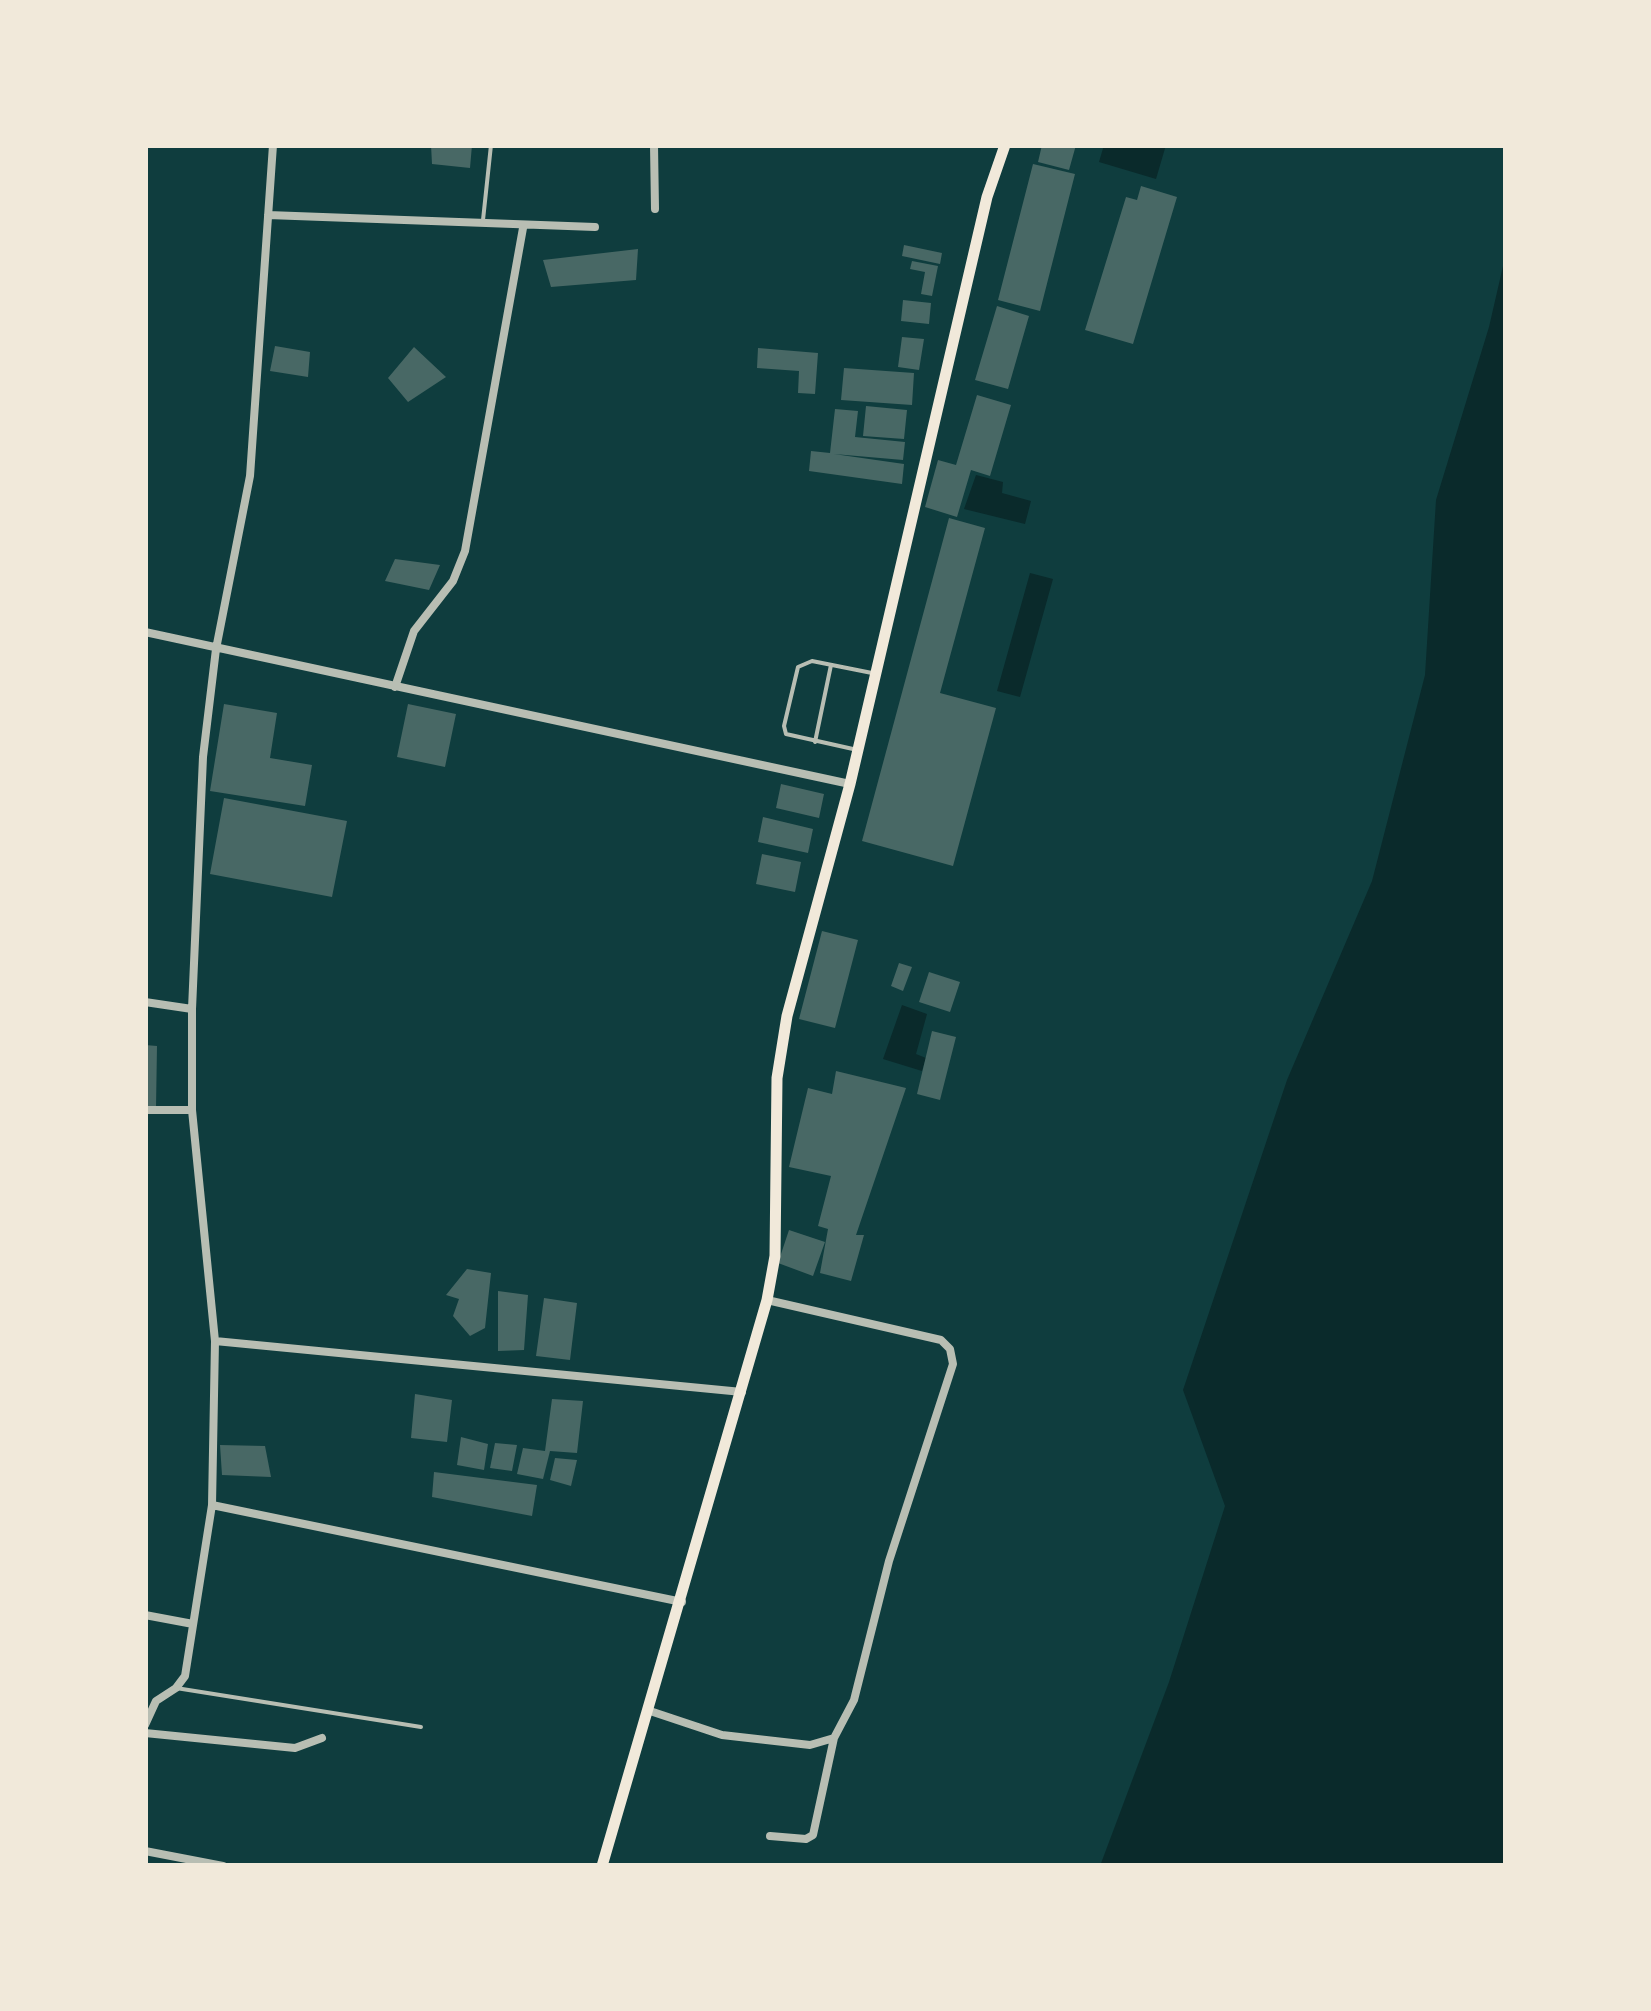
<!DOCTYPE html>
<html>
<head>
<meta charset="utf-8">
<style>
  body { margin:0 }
  #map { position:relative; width:1651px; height:2011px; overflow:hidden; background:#0f3d3e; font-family:"PT Sans Narrow",sans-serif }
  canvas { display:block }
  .frame { position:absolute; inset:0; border:148px solid #f1e9da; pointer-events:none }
</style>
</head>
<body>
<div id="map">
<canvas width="1651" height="2011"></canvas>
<div class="frame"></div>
</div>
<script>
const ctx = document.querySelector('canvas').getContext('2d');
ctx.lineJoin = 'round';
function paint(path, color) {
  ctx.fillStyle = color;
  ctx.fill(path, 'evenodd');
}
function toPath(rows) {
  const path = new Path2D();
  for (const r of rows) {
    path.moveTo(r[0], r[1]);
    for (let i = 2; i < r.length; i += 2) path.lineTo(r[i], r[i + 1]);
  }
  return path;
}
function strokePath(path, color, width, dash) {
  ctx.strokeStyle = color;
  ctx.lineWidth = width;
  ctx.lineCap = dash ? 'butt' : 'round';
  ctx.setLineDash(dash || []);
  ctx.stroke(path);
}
const water = toPath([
  [1104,145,1166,145,1156,179,1099,162],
  [1506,253,1506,1866,1100,1866,1169,1682,1225,1506,1183,1390,1287,1080,1372,881,1425,675,1436,500,1489,327],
  [976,475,1003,482,1002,493,1031,501,1025,524,964,509],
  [1030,573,1053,579,1020,697,997,691],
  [902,1005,927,1014,916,1054,926,1058,922,1071,883,1059]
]);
const building = toPath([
  [431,145,472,145,470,168,432,164],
  [1042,145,1076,145,1069,170,1038,162],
  [1033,164,1075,174,1040,311,998,300],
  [1141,186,1177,197,1133,344,1085,330,1126,197,1137,200],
  [904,245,942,253,940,264,902,256],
  [638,249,636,280,551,287,543,260],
  [912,261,938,266,932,296,921,294,925,272,910,269],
  [903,300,931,303,929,324,901,321],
  [997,306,1029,316,1008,389,975,380],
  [902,337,924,339,919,370,898,367],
  [275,346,310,352,308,377,270,371],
  [414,347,446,377,408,402,388,378],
  [758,348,818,353,815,394,798,393,799,371,757,368],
  [844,368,914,373,912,405,841,400],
  [977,395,1011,405,990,476,971,470,957,517,925,507,938,460,956,465],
  [866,406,907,410,904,439,863,436],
  [835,409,858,411,855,437,905,442,903,460,834,454,904,464,902,484,809,471,811,451,830,453],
  [949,518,985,528,940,693,996,708,953,866,862,841],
  [395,559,440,565,429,590,385,581],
  [224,704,277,713,270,758,312,765,305,806,210,791],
  [408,704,456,714,445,767,397,757],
  [781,784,824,794,819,818,776,808],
  [224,798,347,821,332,897,210,874],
  [763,817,813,829,808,853,758,842],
  [762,854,801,862,795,892,756,884],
  [822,931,858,940,835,1028,799,1019],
  [899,963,912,967,903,991,891,986],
  [929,972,960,982,950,1012,919,1002],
  [932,1031,956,1037,940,1100,917,1094],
  [145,1045,157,1046,156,1108,145,1108],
  [836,1071,906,1088,856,1235,864,1235,851,1281,820,1273,828,1229,818,1226,831,1176,789,1167,808,1088,832,1094],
  [789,1230,825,1242,813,1276,778,1263],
  [467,1269,491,1273,485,1328,470,1336,453,1316,459,1299,446,1295],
  [498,1291,528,1295,524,1350,498,1351],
  [544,1298,577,1303,570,1360,536,1356],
  [415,1394,452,1400,447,1442,411,1438],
  [552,1399,583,1401,577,1453,550,1451,543,1479,517,1474,523,1448,545,1451],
  [461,1437,488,1444,484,1470,457,1465],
  [495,1443,517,1445,512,1471,490,1468],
  [220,1445,265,1446,271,1477,222,1475],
  [555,1458,577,1460,571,1486,550,1480],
  [434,1472,537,1485,532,1516,432,1497]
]);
const service = toPath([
  [483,220,491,145],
  [815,742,831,665],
  [853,749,786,734,784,726,798,667,812,661,872,673],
  [176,1688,421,1727]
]);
const minor = toPath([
  [654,145,655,209],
  [268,215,595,227],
  [145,632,850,784],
  [395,687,414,631,453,581,465,551,523,228],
  [145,1002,192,1009],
  [145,1110,192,1110],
  [215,1341,742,1392],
  [212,1505,682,1602],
  [145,1615,193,1624],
  [650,1711,722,1735,810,1745,834,1738,854,1700,889,1561,953,1364,950,1349,941,1340,767,1300],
  [145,1725,156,1701,176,1688,185,1676,212,1505,215,1341,192,1110,192,1009,203,757,216,649,250,476,273,145],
  [145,1733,295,1748,322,1738],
  [770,1836,806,1839,813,1835,834,1738],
  [145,1851,223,1866]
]);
const primary = toPath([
  [602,1866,767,1300,775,1256,777,1078,787,1016,850,784,987,197,1005,145]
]);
paint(water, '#0a2a2b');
paint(building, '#486865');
strokePath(service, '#b8beb3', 4);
strokePath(minor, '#b8beb3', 8);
strokePath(primary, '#f1e9da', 11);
</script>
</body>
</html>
